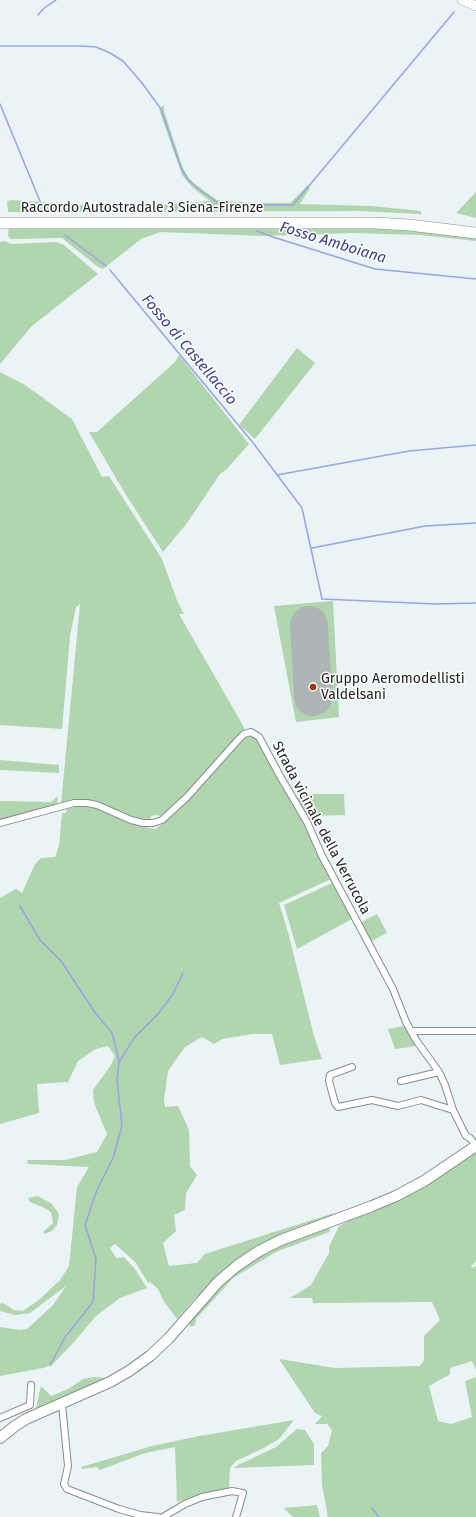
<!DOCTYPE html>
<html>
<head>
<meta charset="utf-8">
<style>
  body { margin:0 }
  canvas { display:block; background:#eaf3f5 }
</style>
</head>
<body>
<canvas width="476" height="1517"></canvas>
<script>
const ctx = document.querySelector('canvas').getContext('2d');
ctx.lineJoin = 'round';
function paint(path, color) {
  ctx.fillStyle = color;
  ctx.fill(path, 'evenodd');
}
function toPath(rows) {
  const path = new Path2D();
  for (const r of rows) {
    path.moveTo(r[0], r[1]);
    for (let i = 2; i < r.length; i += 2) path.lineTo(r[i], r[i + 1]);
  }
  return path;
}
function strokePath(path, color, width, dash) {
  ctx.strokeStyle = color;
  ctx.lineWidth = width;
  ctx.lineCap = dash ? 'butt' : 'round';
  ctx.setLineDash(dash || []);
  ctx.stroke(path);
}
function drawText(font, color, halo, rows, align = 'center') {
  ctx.font = font + ' "Fira Sans",sans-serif';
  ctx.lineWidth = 3;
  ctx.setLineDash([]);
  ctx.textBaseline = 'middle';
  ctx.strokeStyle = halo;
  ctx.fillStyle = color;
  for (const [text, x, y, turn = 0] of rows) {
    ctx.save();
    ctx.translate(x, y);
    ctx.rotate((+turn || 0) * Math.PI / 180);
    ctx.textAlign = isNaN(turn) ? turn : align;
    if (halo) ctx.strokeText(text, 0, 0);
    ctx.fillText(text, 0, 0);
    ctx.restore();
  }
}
const green = toPath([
  [164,105,164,111,183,168,188,177,195,184,217,200,254,203,290,203,308,185,310,188,300,204,371,206,421,211,421,214,358,211,8,212,7,201,12,200,135,209,170,204,210,201,193,188,182,175,159,109],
  [476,192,476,218,456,213],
  [9,228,375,228,422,231,476,238,476,241,420,235,351,233,262,236,161,232,141,239,103,269,98,267,62,238,11,239,8,236],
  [4,241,12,244,56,242,64,245,98,274,32,326,0,364,0,242],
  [297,348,315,363,255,439,239,425],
  [179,355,249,444,227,469,220,474,187,523,163,552,126,495,89,432,97,432,175,362],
  [0,372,25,385,72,419,102,477,109,476,162,559,178,603,184,614,179,614,245,729,173,808,161,816,157,815,151,816,150,820,137,818,95,801,81,800,61,804,80,604,76,607,70,636,62,729,0,725],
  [333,601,339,717,296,722,274,606],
  [247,736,253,737,259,742,300,814,331,879,279,903,288,932,314,1036,322,1059,280,1065,272,1034,252,1034,223,1039,214,1044,202,1037,185,1047,168,1071,164,1100,165,1107,178,1106,189,1130,190,1166,197,1175,186,1193,185,1210,174,1215,176,1231,163,1243,169,1266,197,1263,205,1254,334,1213,330,1218,280,1236,196,1297,177,1319,163,1300,158,1289,150,1282,148,1283,136,1263,115,1244,110,1248,116,1258,124,1257,135,1269,147,1288,120,1298,96,1316,73,1343,52,1365,43,1368,0,1376,0,1327,19,1330,27,1329,53,1305,66,1286,30,1313,15,1315,0,1311,0,1304,3,1303,14,1310,23,1311,40,1299,60,1280,69,1266,77,1187,89,1167,28,1164,27,1160,65,1160,97,1152,107,1134,94,1103,93,1090,111,1065,115,1056,108,1046,96,1049,78,1061,68,1082,37,1084,39,1113,0,1124,0,898,16,889,22,893,35,864,41,858,55,857,59,846,62,813,66,813,67,809,78,806,94,808,135,825,155,829,165,822,187,801,240,741],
  [0,760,59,765,59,773,0,770],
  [301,794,344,794,345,815,309,816,308,814,305,814,297,799],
  [58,796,57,803,53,807,0,821,0,801,51,802],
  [332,883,352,919,297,949,284,905],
  [377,914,387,933,370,942,361,922],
  [404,1026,416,1046,395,1049,388,1029],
  [476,1152,476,1261,471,1266,472,1268,476,1266,476,1370,472,1361,450,1368,450,1374,429,1386,438,1421,451,1424,472,1417,465,1381,476,1377,476,1517,328,1517,322,1485,321,1453,328,1446,332,1430,327,1424,315,1424,322,1416,315,1413,279,1359,335,1368,420,1366,424,1360,424,1336,440,1320,432,1302,313,1303,312,1298,290,1298,311,1285,329,1253,329,1247,339,1226],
  [38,1196,52,1204,59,1214,57,1225,52,1231,44,1234,43,1232,53,1223,51,1212,45,1208,30,1202,28,1198],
  [331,1226,329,1232,276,1252,233,1278,196,1319,195,1325,190,1327,189,1320,226,1280,247,1263,275,1247],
  [94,1377,106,1378,35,1412,41,1386,51,1396,68,1389,83,1379],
  [294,1420,279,1439,262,1449,236,1461,230,1468,229,1488,177,1502,175,1447,145,1453,100,1470,97,1467,82,1469,81,1467,152,1446,199,1436],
  [297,1429,305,1430,314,1444,314,1465,234,1468,238,1465,276,1447],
  [317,1505,320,1517,293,1517,284,1508]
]);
const stream = toPath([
  [38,15,43,9,56,0],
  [0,46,81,46,96,47,110,53,123,61,142,83,161,109,181,168,189,181,201,191,221,205,293,205,454,12],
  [0,104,42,206],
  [257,231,273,237,375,269,476,279],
  [65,235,106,266],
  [110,270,254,444,302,508,322,599,436,604,476,603],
  [277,475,409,451,476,445],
  [312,548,425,526,476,523],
  [20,906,40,940,61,961,96,1014,112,1033,119,1061],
  [50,1365,66,1336,93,1302,96,1259,85,1225,97,1190,113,1158,122,1126,117,1080,119,1062,135,1037,158,1014,173,994,183,973],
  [372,1508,379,1517]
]);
const runway = toPath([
  [309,625,313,697]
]);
const street = toPath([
  [0,823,74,803,87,803,97,805,131,820,143,823,153,823,162,820,187,797,239,739,244,734,251,732,259,737,280,776,307,822,322,856,393,989,406,1022,416,1040,439,1072,445,1085,453,1110,466,1136,470,1138,476,1146],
  [411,1031,476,1031],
  [352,1067,330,1075,329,1081,335,1103,338,1107,372,1100,398,1106,421,1100,453,1110],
  [401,1081,439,1072],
  [62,1404,68,1466,64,1484,67,1489,119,1509,140,1515,158,1517],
  [0,1418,30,1405,31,1385],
  [163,1517,185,1504,202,1497,232,1491,243,1493,236,1517]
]);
const secondary = toPath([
  [462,0,476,6]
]);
const primary = toPath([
  [0,1438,15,1426,26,1419,110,1382,129,1371,150,1356,169,1338,218,1282,238,1265,259,1251,281,1240,372,1206,396,1196,424,1181,476,1146]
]);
const highway = toPath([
  [0,223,375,223,409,225,476,233]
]);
const markers = [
  [313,687,4,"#9d3805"]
];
const streetNames = [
  ["Raccordo Autostradale 3 Siena-Firenze",142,208],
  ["Strada vicinale della Verrucola",321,828,62]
];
const poiNames = [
  ["Gruppo Aeromodellisti",321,679],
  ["Valdelsani",321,695]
];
const waterNames = [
  ["Fosso Amboiana",333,243,17],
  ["Fosso di Castellaccio",189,350,50]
];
paint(green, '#b1d6af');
strokePath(stream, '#9ca3e5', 1.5);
strokePath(runway, '#aeb5b6', 38);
strokePath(street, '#858d8f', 8);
strokePath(secondary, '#858d8f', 10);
strokePath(primary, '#858d8f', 12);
strokePath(highway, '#858d8f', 12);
strokePath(street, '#fff', 6);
strokePath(secondary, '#fff', 9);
strokePath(primary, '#fff', 10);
strokePath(highway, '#fff', 11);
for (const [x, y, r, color] of markers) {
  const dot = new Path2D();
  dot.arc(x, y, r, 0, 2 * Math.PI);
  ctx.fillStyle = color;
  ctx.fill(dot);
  strokePath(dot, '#fefefe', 1.5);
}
drawText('14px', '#202323', '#fefefe', streetNames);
drawText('14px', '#202323', '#fefefe', poiNames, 'left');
drawText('italic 15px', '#3d3c8a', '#fefefe', waterNames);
</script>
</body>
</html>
